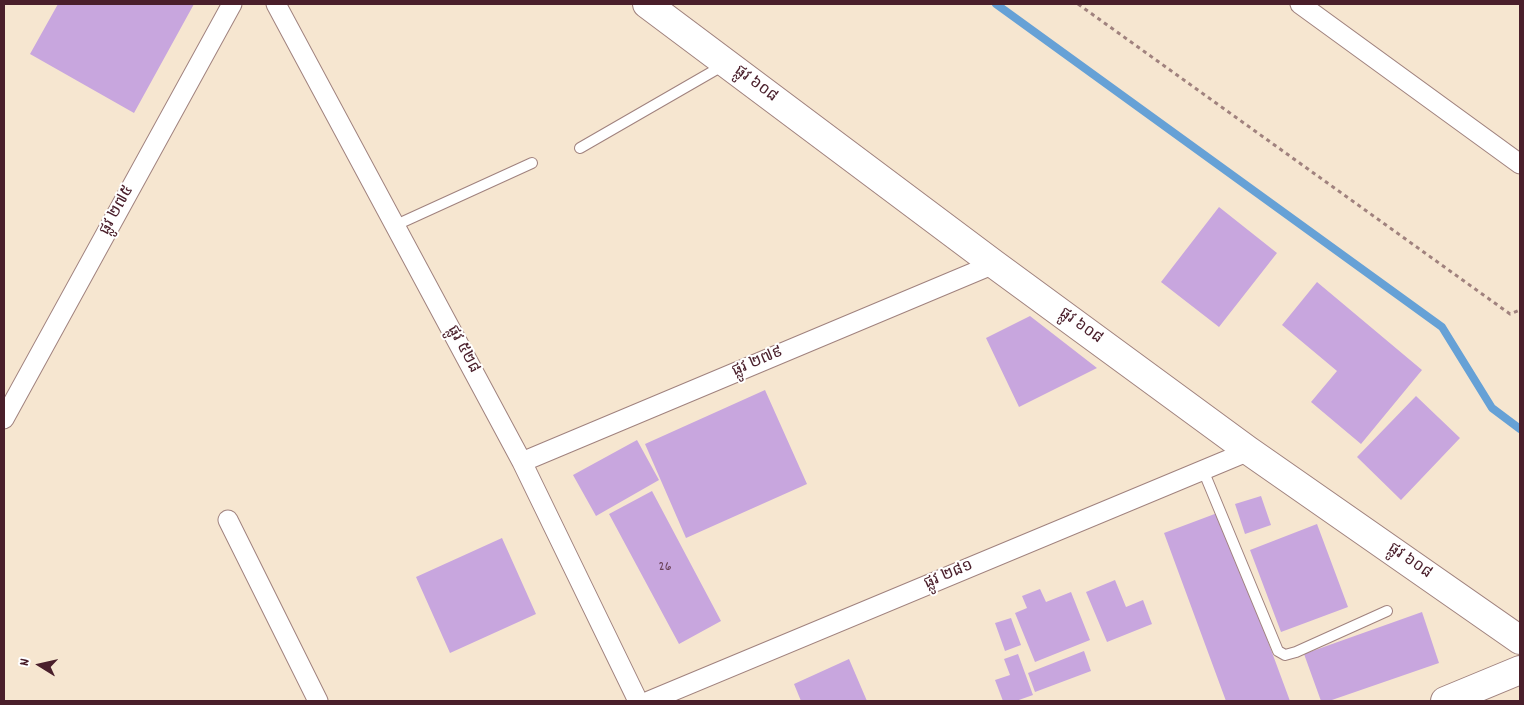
<!DOCTYPE html>
<html>
<head>
<meta charset="utf-8">
<style>
  body { margin:0 }
  #map { position:relative; width:1524px; height:705px; overflow:hidden; background:#f6e6d0; font-family:Dekko,sans-serif }
  canvas { display:block }
  .frame { position:absolute; inset:0; border:5px solid #4a1f2b; pointer-events:none }
  .north { position:absolute; left:15px; top:640px; width:50px; height:50px; -webkit-text-stroke:4px #fff; paint-order:stroke; rotate:280deg; font-size:14px; font-weight:700; line-height:20px; text-align:center; color:#4a1f2b }
  .north::after { content:''; display:block; margin:auto; width:18px; height:22px; background:#4a1f2b; clip-path:polygon(50% 0,100% 100%,50% 72%,0 100%) }
</style>
</head>
<body>
<div id="map">
<canvas width="1524" height="705"></canvas>
<div class="frame"></div>
<div class="north">N</div>
</div>
<script>
const ctx = document.querySelector('canvas').getContext('2d');
ctx.lineJoin = 'round';
function toPath(rows) {
  const path = new Path2D();
  for (const r of rows) {
    path.moveTo(r[0], r[1]);
    for (let i = 2; i < r.length; i += 2) path.lineTo(r[i], r[i + 1]);
  }
  return path;
}
function strokePath(path, color, width, dash) {
  ctx.strokeStyle = color;
  ctx.lineWidth = width;
  ctx.lineCap = dash ? 'butt' : 'round';
  ctx.setLineDash(dash || []);
  ctx.stroke(path);
}
function paint(path, color) {
  ctx.fillStyle = color;
  ctx.fill(path, 'evenodd');
}
function drawText(font, color, halo, rows, align = 'center') {
  ctx.font = font + ' Dekko,"Noto Sans Khmer",sans-serif';
  ctx.lineWidth = 4;
  ctx.setLineDash([]);
  ctx.textBaseline = 'middle';
  ctx.strokeStyle = halo;
  ctx.fillStyle = color;
  for (const [text, x, y, turn = 0] of rows) {
    ctx.save();
    ctx.translate(x, y);
    ctx.rotate((+turn || 0) * Math.PI / 180);
    ctx.textAlign = isNaN(turn) ? turn : align;
    if (halo) ctx.strokeText(text, 0, 0);
    ctx.fillText(text, 0, 0);
    ctx.restore();
  }
}
const stream = toPath([
  [996,4,1442,327,1492,408,1520,429]
]);
const building = toPath([
  [58,4,194,4,134,113,30,54],
  [1219,207,1277,253,1219,327,1161,282],
  [1317,282,1422,370,1361,444,1311,402,1337,371,1282,325],
  [1030,316,1097,368,1019,407,986,338],
  [765,390,807,484,686,538,645,444],
  [1416,396,1460,438,1401,500,1357,457],
  [637,440,659,480,596,516,573,475],
  [652,491,721,621,679,644,609,514],
  [1261,496,1271,525,1245,534,1235,504],
  [1220,512,1290,701,1226,701,1164,533],
  [1317,524,1348,607,1281,632,1250,550],
  [502,538,536,614,450,653,416,577],
  [1115,580,1126,607,1143,600,1152,624,1107,642,1086,592],
  [1040,589,1046,602,1071,592,1090,640,1035,662,1015,613,1027,608,1022,596],
  [1422,612,1439,663,1329,701,1321,701,1304,654],
  [1011,618,1021,645,1005,651,995,623],
  [1084,651,1091,671,1035,692,1028,673],
  [1018,654,1033,695,1016,701,1003,701,995,680,1010,675,1004,659],
  [849,659,867,701,801,701,794,684]
]);
const path = toPath([
  [1078,4,1510,314,1520,310]
]);
const lane = toPath([
  [580,148,724,65],
  [396,225,532,163],
  [1203,470,1278,651,1285,655,1296,652,1387,611]
]);
const street = toPath([
  [276,4,522,462,638,701],
  [1300,4,1520,164],
  [4,419,232,4],
  [522,462,994,264],
  [228,520,318,701],
  [649,701,1249,451]
]);
const secondary = toPath([
  [647,4,994,264,1249,451,1520,640],
  [1445,701,1520,670]
]);
const numberNames = [
  ["26",665,568]
];
const streetNames = [
  ["ផ្លូវ ៦០៨",755,85,37],
  ["ផ្លូវ ២៧៥",118,211,-61],
  ["ផ្លូវ ៦០៨",1080,327,36],
  ["ផ្លូវ ៥២៨",462,350,62],
  ["ផ្លូវ ២៧៩",758,363,-23],
  ["ផ្លូវ ៦០៨",1409,562,35],
  ["ផ្លូវ ២៨១",949,576,-23]
];
strokePath(stream, '#66a1d6', 8);
paint(building, '#c8a6de');
strokePath(lane, '#a0827e', 12);
strokePath(street, '#a0827e', 21);
strokePath(secondary, '#a0827e', 30);
strokePath(path, '#a0827e', 3, [4, 4]);
strokePath(lane, '#fff', 10);
strokePath(street, '#fff', 19);
strokePath(secondary, '#fff', 28);
drawText('14px', '#6a4158', null, numberNames);
drawText('16px', '#4a1f2b', '#fff', streetNames);
</script>
</body>
</html>
